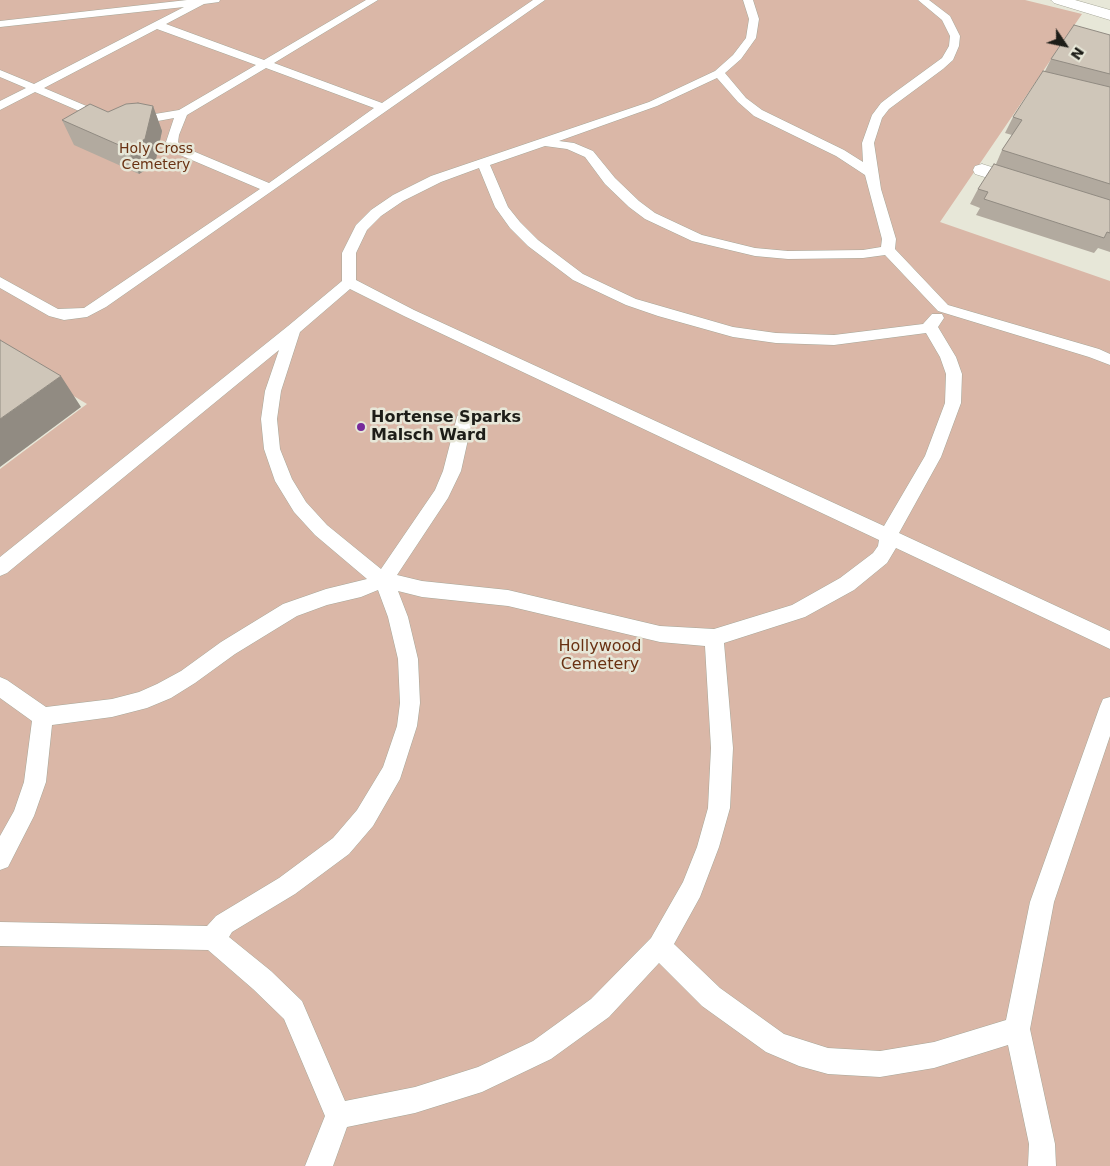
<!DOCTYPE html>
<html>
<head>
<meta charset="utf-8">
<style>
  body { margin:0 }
  #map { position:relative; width:1110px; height:1166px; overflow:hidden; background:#e7e7d8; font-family:"DejaVu Sans",sans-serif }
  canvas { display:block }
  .north { position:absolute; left:1040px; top:20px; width:50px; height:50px; -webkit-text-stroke:4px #e7e7d8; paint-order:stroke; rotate:124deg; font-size:14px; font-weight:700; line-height:20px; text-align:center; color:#1d1d18 }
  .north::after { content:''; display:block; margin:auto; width:18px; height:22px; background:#1d1d18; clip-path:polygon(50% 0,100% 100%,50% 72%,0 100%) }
</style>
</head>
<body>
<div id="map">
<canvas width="1110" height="1166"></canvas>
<div class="north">N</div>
</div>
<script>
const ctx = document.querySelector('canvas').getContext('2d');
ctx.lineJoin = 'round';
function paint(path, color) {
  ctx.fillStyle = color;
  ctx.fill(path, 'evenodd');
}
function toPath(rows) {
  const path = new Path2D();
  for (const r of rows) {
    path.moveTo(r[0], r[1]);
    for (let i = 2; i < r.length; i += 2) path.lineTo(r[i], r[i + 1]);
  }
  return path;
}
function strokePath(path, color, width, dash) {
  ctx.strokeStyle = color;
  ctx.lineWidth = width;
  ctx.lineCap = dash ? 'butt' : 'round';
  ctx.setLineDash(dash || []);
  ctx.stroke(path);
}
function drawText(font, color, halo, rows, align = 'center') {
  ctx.font = font + ' "DejaVu Sans",sans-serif';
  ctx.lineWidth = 5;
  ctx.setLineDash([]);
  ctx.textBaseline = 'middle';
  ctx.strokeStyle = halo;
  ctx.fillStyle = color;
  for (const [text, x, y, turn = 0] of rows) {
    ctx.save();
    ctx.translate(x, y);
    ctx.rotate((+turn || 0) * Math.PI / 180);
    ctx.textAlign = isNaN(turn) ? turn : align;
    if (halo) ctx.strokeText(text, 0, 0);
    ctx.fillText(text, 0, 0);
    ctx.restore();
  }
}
const green = toPath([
  [0,0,1025,0,1082,14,940,222,1110,281,1110,1166,0,1166,0,469,87,404,0,352]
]);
const service = toPath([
  [187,0,220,0,219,2,204,4,166,24,264,60,366,0,378,0,274,63,382,103,533,0,545,0,106,307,87,317,64,320,49,316,0,288,0,277,58,309,84,308,260,189,173,152,166,142,174,118,131,126,107,123,35,92,0,110,0,101,26,88,0,77,0,70,34,84,184,7,0,27,0,21,187,0],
  [157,29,256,65,179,110,131,118,110,116,44,88,157,29],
  [266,68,374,108,269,183,181,146,178,142,179,135,187,115,266,68],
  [743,0,753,0,759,19,756,38,741,59,725,73,746,98,762,110,844,150,863,162,862,143,872,115,881,103,894,93,942,58,949,46,950,36,942,20,918,0,929,0,950,16,960,36,959,46,953,60,943,69,889,109,882,118,874,143,881,189,896,239,895,249,948,305,1099,349,1110,354,1110,365,1089,357,938,311,885,255,863,258,788,259,755,256,692,241,645,219,629,207,605,184,585,157,567,149,545,146,490,165,508,207,520,222,538,240,583,274,636,299,733,327,776,333,834,335,923,324,932,314,942,314,944,318,938,327,956,357,962,374,961,403,941,457,899,533,1110,631,1110,649,896,548,887,563,854,590,805,617,724,643,733,748,730,808,719,847,700,897,674,944,720,988,784,1034,828,1048,880,1051,934,1042,1006,1020,1030,902,1100,706,1103,699,1110,697,1110,736,1054,902,1030,1029,1055,1144,1056,1166,1028,1166,1029,1144,1008,1045,934,1068,880,1077,828,1074,799,1066,766,1052,702,1006,659,963,609,1017,551,1059,482,1092,415,1113,347,1127,333,1166,305,1166,325,1116,284,1019,253,989,208,950,0,946,0,922,207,926,216,916,279,878,333,838,357,810,383,767,397,726,400,703,398,659,388,617,378,590,361,597,327,605,297,616,235,654,195,683,171,698,147,708,112,717,52,725,46,782,34,816,8,867,0,870,0,836,14,811,24,782,32,721,0,698,0,677,7,680,46,707,112,699,139,692,157,684,181,671,221,642,283,604,326,589,367,579,315,535,294,512,275,481,264,449,261,419,265,391,279,350,7,573,0,576,0,557,288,326,342,281,342,253,356,225,371,210,393,195,431,176,649,102,715,71,733,55,746,38,749,19,743,0],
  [717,78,738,102,754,116,836,156,865,175,882,239,881,247,863,250,788,251,755,248,702,235,655,213,639,201,615,178,593,151,574,143,559,141,657,106,717,78],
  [479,168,495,207,510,228,528,246,573,280,626,305,658,316,733,337,776,343,834,345,926,333,940,357,946,374,945,403,925,456,884,526,414,310,356,280,356,253,367,230,381,216,403,201,441,182,479,168],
  [350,289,404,316,879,540,878,546,873,553,840,578,792,605,714,629,660,626,508,590,422,581,397,575,448,498,461,471,473,417,471,413,465,411,459,413,457,417,443,471,435,490,381,569,327,525,306,502,292,479,280,449,277,419,281,391,300,332,350,289],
  [398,591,422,597,508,606,660,642,705,646,711,748,708,808,697,847,683,882,651,938,591,999,533,1041,478,1067,415,1087,345,1101,302,1001,271,971,229,937,232,932,295,894,349,854,373,826,400,779,417,726,420,703,418,659,408,617,398,591]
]);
const minor = toPath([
  [982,164,1030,179,1032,183,1030,187,1023,189,975,174,973,170,975,166,982,164]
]);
const secondary = toPath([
  [1051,0,1075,0,1110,10,1110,20,1054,3,1051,0]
]);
const wall = toPath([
  [1110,35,1110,252,1098,248,1094,253,976,215,980,208,970,204,978,189,996,164,1002,150,1012,135,1005,133,1013,117,1045,71,1051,59],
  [153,106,162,131,155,164,139,174,74,145,62,120,108,112]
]);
const shadedWall = toPath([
  [153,106,162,131,155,164,139,174,128,149],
  [61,376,81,407,0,467,0,419]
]);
const building = toPath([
  [1074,25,1110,35,1110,74,1051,59,1074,25],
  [1043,71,1110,87,1110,184,1002,150,1022,120,1013,117,1043,71],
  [138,103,153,106,145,139,128,149,62,120,90,104,108,112,126,104,138,103],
  [994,164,1110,200,1110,233,1107,232,1104,238,984,199,988,192,978,189,994,164],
  [0,340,61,376,0,419,0,340]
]);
const markers = [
  [361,427,5,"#77299b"]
];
const farParknames = [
  ["Holy Cross",156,149],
  ["Cemetery",156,165]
];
const poiNames = [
  ["Hortense Sparks",371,418],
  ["Malsch Ward",371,436]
];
const parkNames = [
  ["Hollywood",600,647],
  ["Cemetery",600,665]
];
paint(green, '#dab7a7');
strokePath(service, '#a6a799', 1);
strokePath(minor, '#a6a799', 1);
strokePath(secondary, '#a6a799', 1);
paint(service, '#fff');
paint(minor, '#fff');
paint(secondary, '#fff');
paint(wall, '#b2aa9f');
paint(shadedWall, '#918b82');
paint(building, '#cfc6b9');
strokePath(building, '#918b82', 1);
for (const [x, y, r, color] of markers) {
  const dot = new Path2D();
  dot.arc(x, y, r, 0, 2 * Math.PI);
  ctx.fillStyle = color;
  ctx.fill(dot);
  strokePath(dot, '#e7e7d8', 2);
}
drawText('14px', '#693112', '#e7e7d8', farParknames);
drawText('bold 16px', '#1d1d18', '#e7e7d8', poiNames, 'left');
drawText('16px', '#693112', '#e7e7d8', parkNames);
</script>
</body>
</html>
